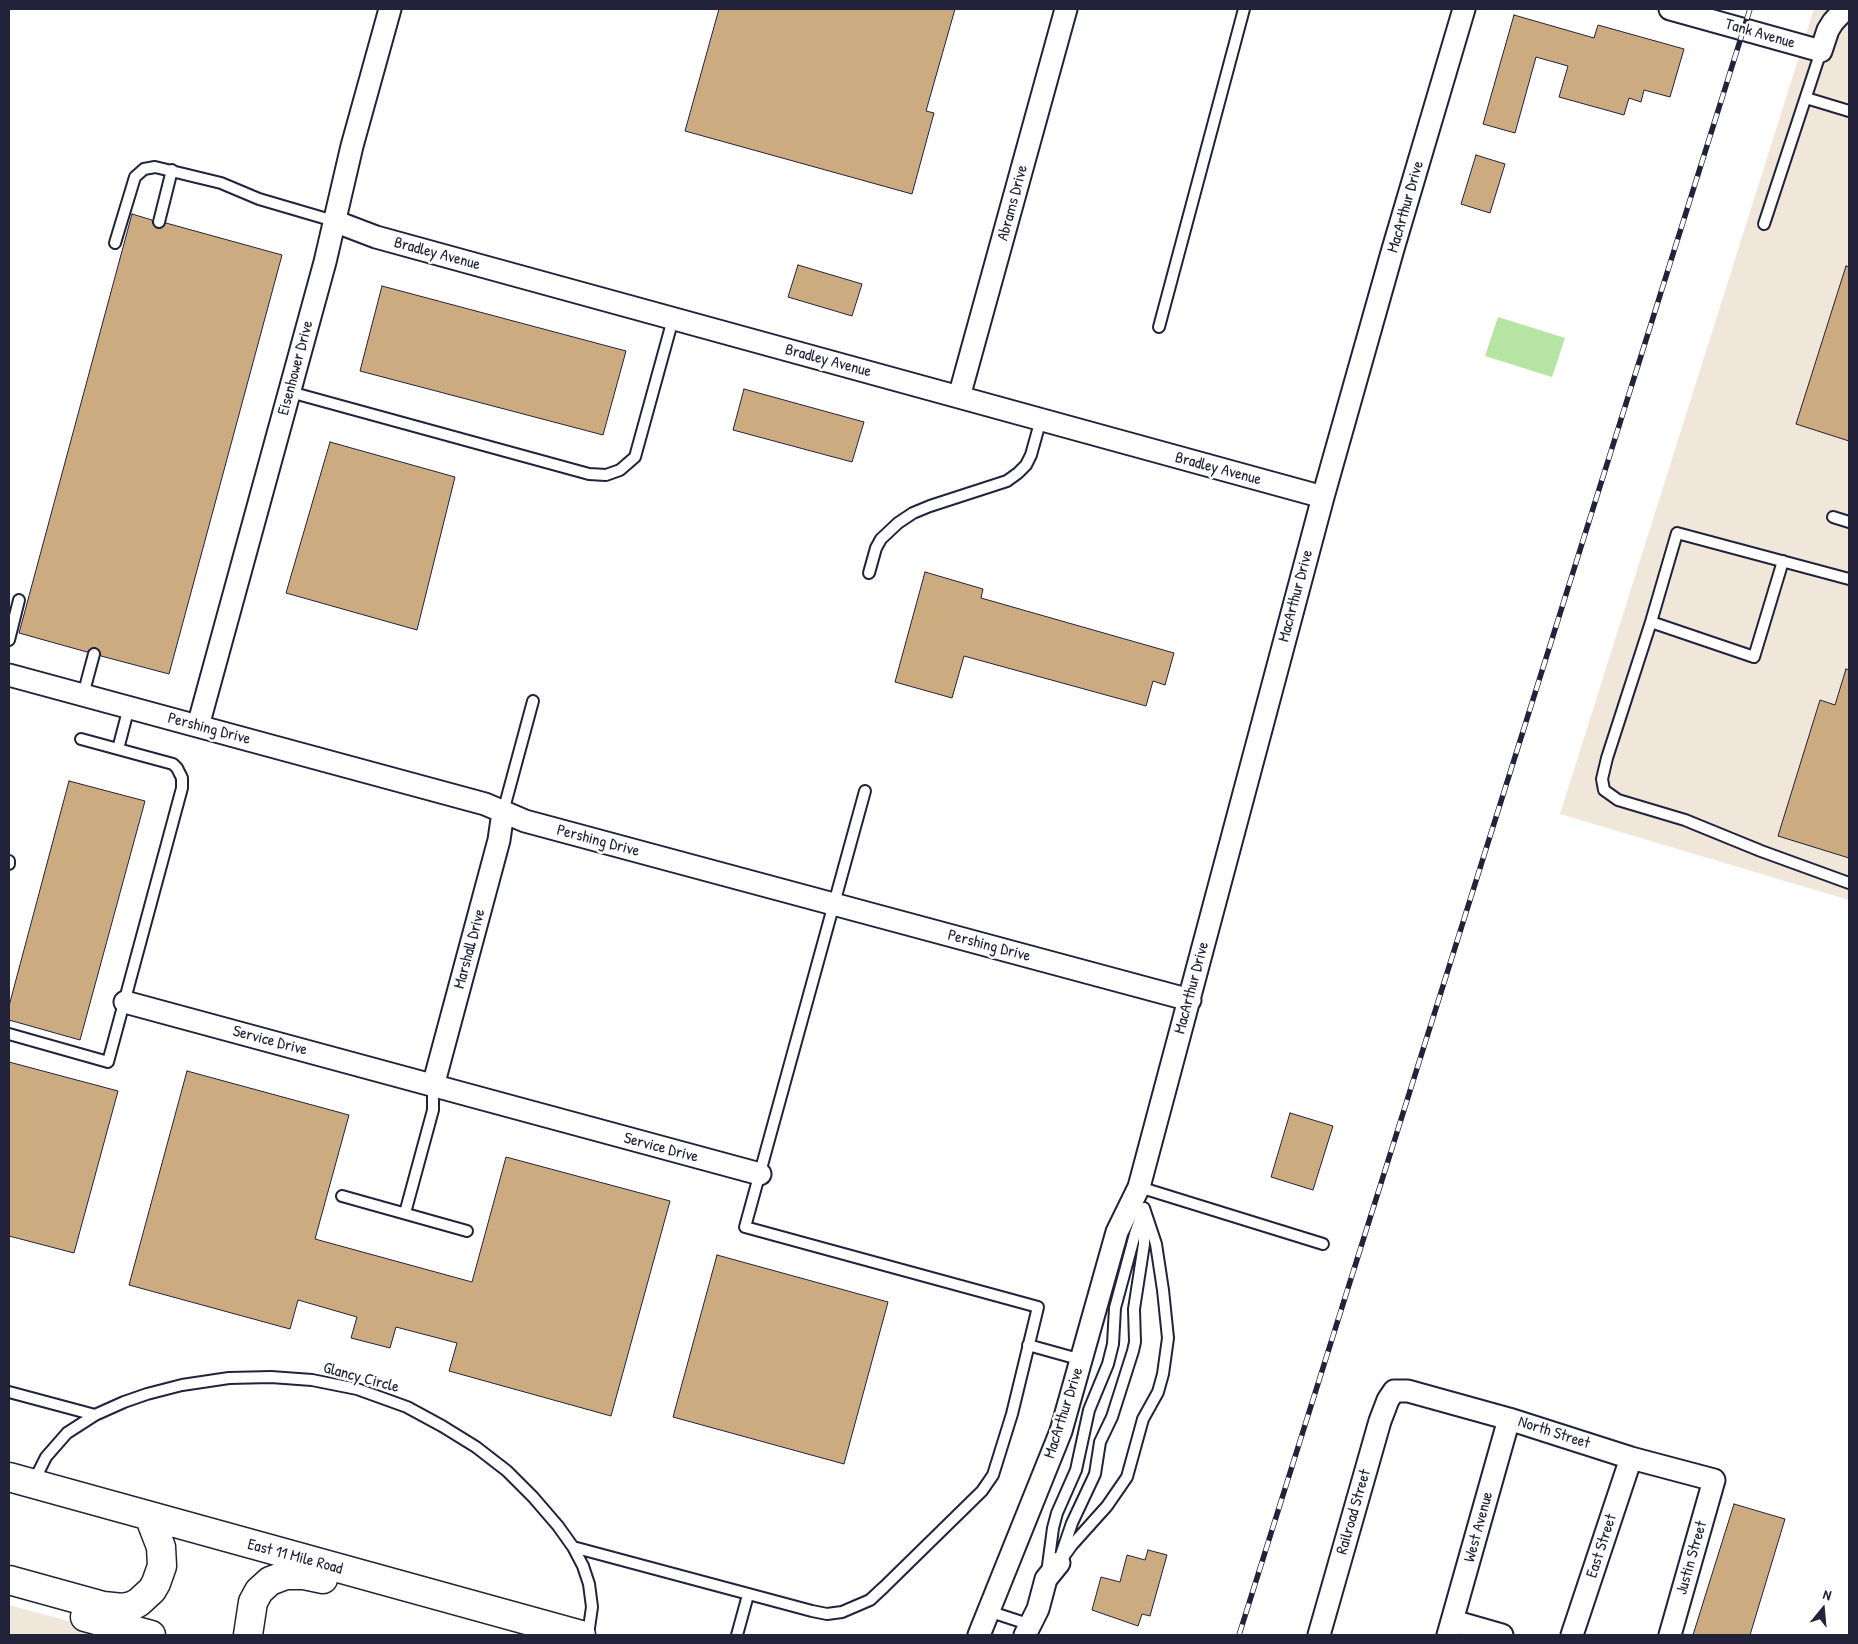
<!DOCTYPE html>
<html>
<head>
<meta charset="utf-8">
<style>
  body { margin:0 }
  #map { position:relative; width:1858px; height:1644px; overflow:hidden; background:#fff; font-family:"Patrick Hand",sans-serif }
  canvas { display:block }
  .frame { position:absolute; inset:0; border:10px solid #22223b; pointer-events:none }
  .north { position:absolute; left:1798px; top:1584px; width:50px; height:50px; -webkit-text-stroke:4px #fff; paint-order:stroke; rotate:17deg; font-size:14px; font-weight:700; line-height:20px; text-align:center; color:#22223b }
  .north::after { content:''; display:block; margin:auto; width:18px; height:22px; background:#22223b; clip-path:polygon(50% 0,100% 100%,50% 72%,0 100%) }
</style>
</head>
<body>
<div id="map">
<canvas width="1858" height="1644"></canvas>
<div class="frame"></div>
<div class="north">N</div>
</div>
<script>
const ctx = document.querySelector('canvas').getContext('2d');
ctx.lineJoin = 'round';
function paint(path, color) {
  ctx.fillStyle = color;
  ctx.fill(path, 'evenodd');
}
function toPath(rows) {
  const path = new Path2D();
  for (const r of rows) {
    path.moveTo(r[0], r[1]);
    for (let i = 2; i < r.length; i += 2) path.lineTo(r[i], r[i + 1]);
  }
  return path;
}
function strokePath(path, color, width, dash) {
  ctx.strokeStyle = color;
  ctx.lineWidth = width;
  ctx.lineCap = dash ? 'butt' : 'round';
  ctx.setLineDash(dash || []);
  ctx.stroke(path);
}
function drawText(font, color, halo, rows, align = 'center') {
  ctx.font = font + ' "Patrick Hand",sans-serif';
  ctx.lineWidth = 5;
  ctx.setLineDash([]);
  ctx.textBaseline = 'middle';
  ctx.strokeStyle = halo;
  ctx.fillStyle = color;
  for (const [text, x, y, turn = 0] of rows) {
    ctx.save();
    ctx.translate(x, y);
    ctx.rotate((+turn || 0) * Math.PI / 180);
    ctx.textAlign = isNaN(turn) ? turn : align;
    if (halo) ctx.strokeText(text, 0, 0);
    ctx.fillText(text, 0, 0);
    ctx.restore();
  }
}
const built = toPath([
  [1814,9,1849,9,1849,900,1560,814],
  [9,1605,120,1635,9,1635]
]);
const green = toPath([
  [1498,317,1565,338,1552,377,1485,356]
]);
const building = toPath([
  [719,9,955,9,926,111,934,113,912,194,685,131,719,9],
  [1514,15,1594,38,1598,25,1684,49,1670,97,1644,90,1641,102,1629,98,1624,115,1559,97,1568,66,1536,57,1515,133,1483,124,1514,15],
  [1476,155,1505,164,1490,213,1461,204,1476,155],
  [132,214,152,220,153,224,157,228,161,228,166,223,282,255,169,674,101,656,100,652,96,648,92,648,87,652,19,633,132,214],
  [798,265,862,284,852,316,788,297,798,265],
  [1846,266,1849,267,1849,441,1796,424,1846,266],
  [382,286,626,351,603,435,360,371,382,286],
  [744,389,864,422,852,462,733,430,744,389],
  [330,442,455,477,417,630,286,593,330,442],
  [925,572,983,589,981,598,1174,653,1165,685,1153,681,1146,706,964,656,952,698,895,682,925,572],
  [1846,669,1849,670,1849,858,1778,836,1820,700,1835,705,1846,669],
  [69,781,145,801,80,1040,9,1020,9,1006,69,781],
  [9,1062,118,1091,74,1253,9,1236,9,1062],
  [187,1071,349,1115,315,1239,472,1282,506,1157,670,1201,611,1416,449,1371,457,1343,396,1327,390,1348,351,1338,357,1317,298,1300,290,1329,129,1285,187,1071],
  [1290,1113,1333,1126,1313,1190,1271,1177,1290,1113],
  [717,1255,888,1302,844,1464,673,1417,717,1255],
  [1734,1504,1785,1519,1750,1635,1693,1635,1734,1504],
  [1148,1550,1167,1555,1150,1616,1142,1614,1138,1626,1092,1610,1101,1577,1120,1582,1127,1555,1145,1560,1148,1550]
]);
const lane = toPath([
  [1806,98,1849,111],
  [159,222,172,170],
  [1764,224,1821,51],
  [115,243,135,177,144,169,155,167,221,183,259,199,334,221],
  [1159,327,1244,9],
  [290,392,589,474,606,475,620,470,635,457,673,319],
  [1833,517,1849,522],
  [1783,561,1754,657,1651,622,1677,533,1849,579],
  [869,573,876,548,881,539,898,523,913,513,930,506,1007,481,1018,473,1026,465,1031,455,1041,419],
  [1651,622,1607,758,1602,779,1604,790,1618,800,1685,820,1761,851,1849,883],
  [9,640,19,600],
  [83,695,94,654],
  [118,749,129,707],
  [503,812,533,701],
  [9,861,9,864],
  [9,1034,108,1062,182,788,182,778,177,768,173,764,81,739],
  [1139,1187,1323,1244],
  [342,1196,467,1231],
  [405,1213,433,1110,433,1086],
  [1028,1345,1082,1360],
  [9,1392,95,1415],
  [33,1483,46,1457,67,1433,95,1415,124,1402,147,1394,182,1385,229,1378,271,1377,312,1380,357,1389,407,1407,442,1426,476,1447,507,1471,533,1497,558,1526,573,1547,583,1566,589,1584,592,1607,588,1635],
  [573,1547,812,1611,827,1614,842,1612,870,1600,884,1587,982,1491,993,1475,1012,1414,1038,1307,745,1227,865,791],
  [1061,1555,1072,1523,1095,1474,1100,1442,1112,1417,1133,1351,1135,1342,1134,1309,1144,1244,1144,1219],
  [1059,1563,1072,1545,1107,1506,1127,1477,1143,1419,1158,1392,1163,1374,1168,1338,1163,1290,1156,1244,1144,1208],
  [1047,1573,1053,1528,1057,1513,1076,1470,1089,1410,1108,1364,1113,1344,1115,1308,1135,1234,1144,1208],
  [988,1611,1031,1625],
  [737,1635,748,1595]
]);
const street = toPath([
  [1670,9,1821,51,1828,30,1833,22,1845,9],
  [334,221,376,237,1323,497],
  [959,397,1066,9],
  [9,675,485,804,525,821,1190,1000],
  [198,726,325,262,352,146,390,9],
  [125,1002,760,1174],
  [433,1086,499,840,503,812],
  [1453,1621,1502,1635],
  [979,1635,1061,1431,1117,1232,1139,1187,1323,497,1393,249,1464,9],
  [1025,1635,1038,1609,1046,1579,1059,1563],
  [1319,1635,1380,1421,1388,1400,1394,1391,1408,1391,1509,1419,1631,1458,1714,1480,1670,1635],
  [1448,1635,1509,1419],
  [1572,1635,1631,1458]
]);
const secondary = toPath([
  [9,1477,581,1635],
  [9,1580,103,1606,123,1608,132,1606,139,1602,152,1590,156,1583,162,1566,161,1547,149,1516],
  [85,1617,151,1635],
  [248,1635,253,1602,259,1591,270,1581,286,1575,304,1575,323,1579]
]);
const rail = toPath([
  [1239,1635,1750,9]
]);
const streetNames = [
  ["Tank Avenue",1760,34,16],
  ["Abrams Drive",1013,203,-75],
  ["MacArthur Drive",1406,207,-74],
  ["Bradley Avenue",437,254,15],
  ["Bradley Avenue",828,361,15],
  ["Eisenhower Drive",296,368,-75],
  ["Bradley Avenue",1218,469,15],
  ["MacArthur Drive",1296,596,-75],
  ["Pershing Drive",209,729,15],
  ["Pershing Drive",598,841,15],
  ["Pershing Drive",989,946,15],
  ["Marshall Drive",470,949,-75],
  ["MacArthur Drive",1192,988,-75],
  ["Service Drive",270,1041,15],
  ["Service Drive",661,1148,15],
  ["Glancy Circle",361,1378,15],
  ["MacArthur Drive",1064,1413,-72],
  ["North Street",1554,1433,18],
  ["Railroad Street",1354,1512,-74],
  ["West Avenue",1479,1527,-75],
  ["East Street",1602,1546,-72],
  ["East 11 Mile Road",295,1557,15],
  ["Justin Street",1692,1558,-74]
];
paint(built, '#f0e6d9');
paint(green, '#b6e4a3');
paint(building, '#cdab80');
strokePath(building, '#22223b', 1);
strokePath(lane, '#22223b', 14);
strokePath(street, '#22223b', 25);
strokePath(secondary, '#22223b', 31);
strokePath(lane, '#fff', 10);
strokePath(street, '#fff', 21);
strokePath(secondary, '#fff', 28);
strokePath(rail, '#22223b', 5.5);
strokePath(rail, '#fff', 4, [11]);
drawText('16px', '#22223b', '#fff', streetNames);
</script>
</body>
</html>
